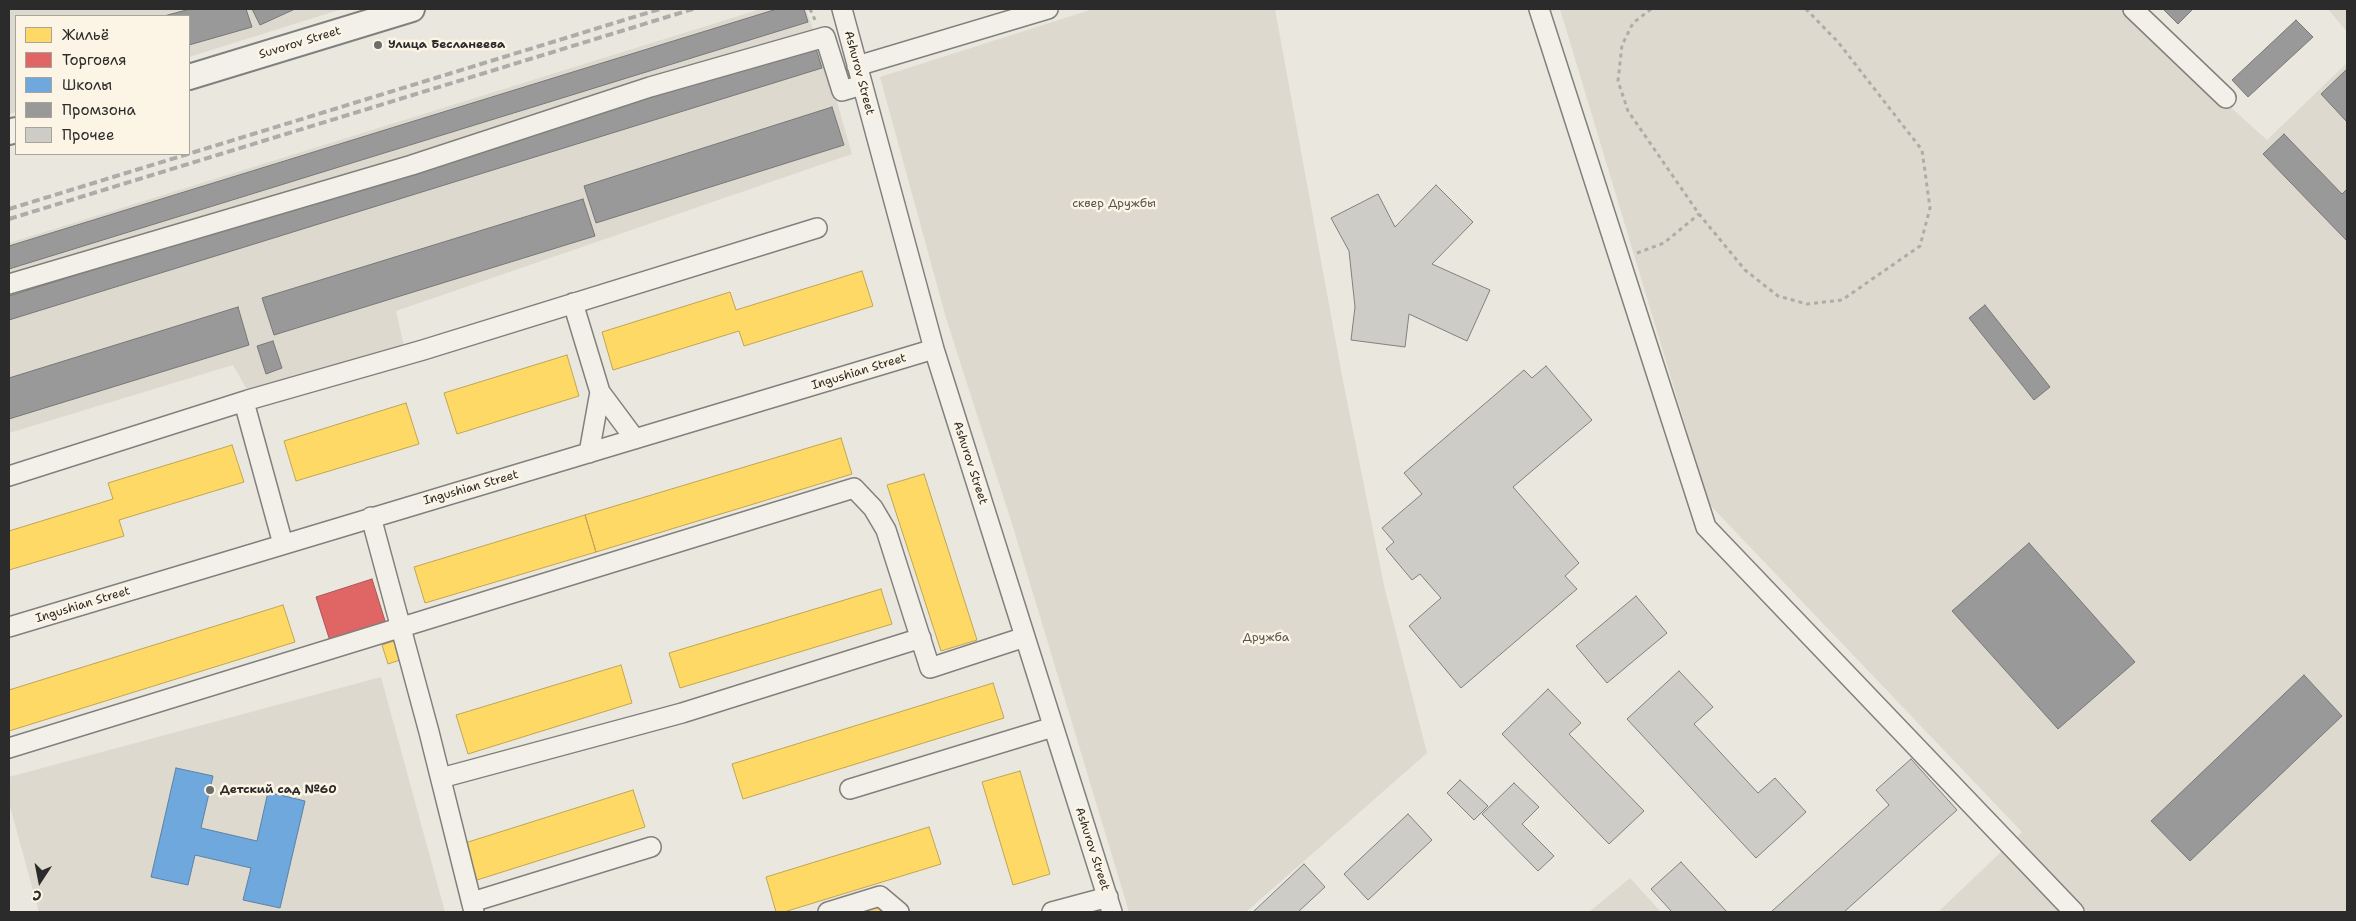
<!DOCTYPE html>
<html>
<head>
<meta charset="utf-8">
<style>
  body { margin:0 }
  #map { position:relative; width:2356px; height:921px; overflow:hidden; background:#eae7df; font-family:"Shantell Sans",sans-serif }
  canvas { display:block }
  .frame { position:absolute; inset:0; border:10px solid #2b2b2b; pointer-events:none }
  .legend { position:absolute; left:15px; top:15px; width:175px; height:140px; box-sizing:border-box; background:#fcf5e5; border:1px solid #a8a49b; margin:0; padding:6px 9px; list-style:none; font-size:15px; color:#2b2b2b }
  .legend li { display:flex; align-items:center; gap:10px; height:25px }
  .legend b { width:25px; border:1px solid #a8a49b }
  .north { position:absolute; left:15px; top:856px; width:50px; height:50px; -webkit-text-stroke:4px #fcf5e5; paint-order:stroke; rotate:191deg; font-size:14px; font-weight:700; line-height:20px; text-align:center; color:#2b2b2b }
  .north::after { content:''; display:block; margin:auto; width:18px; height:22px; background:#2b2b2b; clip-path:polygon(50% 0,100% 100%,50% 72%,0 100%) }
</style>
</head>
<body>
<div id="map">
<canvas width="2356" height="921"></canvas>
<div class="frame"></div>
<ul class="legend">
<li><b style="height:14px;background:#ffd966"></b>Жильё</li>
<li><b style="height:14px;background:#e06666"></b>Торговля</li>
<li><b style="height:14px;background:#6fa8dc"></b>Школы</li>
<li><b style="height:14px;background:#999"></b>Промзона</li>
<li><b style="height:14px;background:#ceccc6"></b>Прочее</li>
</ul>
<div class="north">С</div>
</div>
<script>
const ctx = document.querySelector('canvas').getContext('2d');
ctx.lineJoin = 'round';
function paint(path, color) {
  ctx.fillStyle = color;
  ctx.fill(path, 'evenodd');
}
function toPath(rows) {
  const path = new Path2D();
  for (const r of rows) {
    path.moveTo(r[0], r[1]);
    for (let i = 2; i < r.length; i += 2) path.lineTo(r[i], r[i + 1]);
  }
  return path;
}
function strokePath(path, color, width, dash) {
  ctx.strokeStyle = color;
  ctx.lineWidth = width;
  ctx.lineCap = dash ? 'butt' : 'round';
  ctx.setLineDash(dash || []);
  ctx.stroke(path);
}
function drawText(font, color, halo, rows, align = 'center') {
  ctx.font = font + ' "Shantell Sans",sans-serif';
  ctx.lineWidth = 5;
  ctx.setLineDash([]);
  ctx.textBaseline = 'middle';
  ctx.strokeStyle = halo;
  ctx.fillStyle = color;
  for (const [text, x, y, turn = 0] of rows) {
    ctx.save();
    ctx.translate(x, y);
    ctx.rotate((+turn || 0) * Math.PI / 180);
    ctx.textAlign = isNaN(turn) ? turn : align;
    if (halo) ctx.strokeText(text, 0, 0);
    ctx.fillText(text, 0, 0);
    ctx.restore();
  }
}
const built = toPath([
  [9,9,342,9,189,57,189,16,16,16,16,112,9,114],
  [761,9,806,9,828,71,852,154,396,311,407,359,253,400,233,365,9,433,9,243],
  [1093,9,1275,9,1343,381,1385,590,1427,753,1246,912,1129,912,1013,527,946,318,880,77],
  [1560,9,2121,9,2267,140,2347,63,2347,912,1938,912,2022,832,1709,504],
  [2328,9,2347,9,2347,32],
  [381,677,445,912,39,912,9,803,9,777],
  [1630,878,1661,912,1589,912]
]);
const homes = toPath([
  [862,271,873,306,744,346,739,331,613,370,602,332,730,292,736,310,862,271],
  [567,355,579,396,457,434,444,393,567,355],
  [406,403,419,444,296,481,284,441,406,403],
  [841,438,852,474,596,552,585,515,841,438],
  [232,445,244,482,119,520,124,536,9,570,9,531,113,499,108,483,232,445],
  [924,474,977,640,941,651,887,485,924,474],
  [585,515,596,552,425,603,414,567,585,515],
  [881,589,892,624,680,688,669,653,881,589],
  [283,605,295,642,9,731,9,690,283,605],
  [397,640,403,659,388,664,382,645,397,640],
  [621,665,632,703,468,754,456,715,621,665],
  [993,683,1004,718,743,799,732,764,993,683],
  [1020,771,1050,874,1013,885,982,782,1020,771],
  [633,790,645,827,477,880,465,843,633,790],
  [929,827,941,864,784,912,776,912,766,877,929,827],
  [880,903,882,912,856,912,880,903]
]);
const shops = toPath([
  [372,579,386,624,330,641,316,597,372,579]
]);
const schools = toPath([
  [176,768,213,776,201,828,257,841,268,792,305,801,280,908,243,900,251,868,195,855,188,885,151,877,176,768]
]);
const industry = toPath([
  [190,9,246,9,252,27,189,45,189,16,164,16,190,9],
  [252,9,295,9,260,25,252,9],
  [777,9,804,9,808,22,9,269,9,246,777,9],
  [2163,9,2193,9,2178,24,2163,9],
  [2296,20,2313,37,2248,97,2232,80,2296,20],
  [815,45,822,68,9,320,9,296,815,45],
  [2347,69,2347,120,2346,121,2321,94,2347,69],
  [832,107,844,145,596,223,584,186,832,107],
  [2284,134,2342,194,2347,189,2347,241,2263,154,2284,134],
  [583,199,595,236,274,335,262,298,583,199],
  [1985,305,2050,387,2034,400,1969,318,1985,305],
  [238,307,249,345,9,419,9,378,238,307],
  [273,341,282,368,266,374,257,346,273,341],
  [2029,543,2135,662,2058,729,1952,611,2029,543],
  [2304,675,2342,716,2190,861,2151,821,2304,675]
]);
const building = toPath([
  [1436,185,1473,222,1432,264,1490,290,1467,341,1409,314,1405,347,1351,340,1355,307,1349,251,1331,218,1378,194,1395,227,1436,185],
  [1546,366,1592,420,1513,487,1579,563,1565,576,1577,589,1461,688,1409,626,1441,598,1420,574,1412,580,1386,549,1394,542,1382,528,1422,494,1404,473,1524,370,1532,378,1546,366],
  [1636,596,1667,633,1607,683,1576,646,1636,596],
  [1679,671,1713,707,1694,724,1758,793,1775,778,1806,812,1756,858,1627,719,1679,671],
  [1548,689,1581,723,1569,734,1644,811,1609,844,1502,734,1548,689],
  [1911,759,1957,810,1844,912,1771,912,1889,805,1876,790,1911,759],
  [1460,780,1488,806,1474,820,1447,793,1460,780],
  [1514,783,1539,807,1522,824,1554,856,1538,871,1482,814,1514,783],
  [1408,814,1432,840,1368,900,1344,874,1408,814],
  [1681,862,1727,912,1672,912,1651,889,1681,862],
  [1304,864,1325,887,1298,912,1253,912,1304,864]
]);
const path = toPath([
  [810,9,816,22],
  [1651,9,1633,23,1622,45,1618,81,1628,111,1699,214,1745,270,1778,296,1807,304,1842,300,1920,246,1930,208,1922,150,1838,42,1806,9],
  [1637,253,1664,243,1699,214]
]);
const minor = toPath([
  [842,9,934,349,1112,912],
  [1539,9,1706,527,2074,912],
  [2133,9,2226,98],
  [857,66,1048,9],
  [9,284,412,165,650,87,825,37,842,91,862,85],
  [573,303,600,392,589,453],
  [600,392,635,439],
  [244,402,283,544],
  [9,476,248,400,423,350,817,228],
  [371,517,429,732,474,912],
  [9,627,934,349],
  [9,748,854,488,873,508,886,530,930,668,1025,637],
  [441,778,682,713,921,638],
  [850,789,1053,727],
  [472,902,651,847],
  [828,912,880,896,899,912],
  [1052,912,1108,897]
]);
const major = toPath([
  [189,77,412,9],
  [9,132,16,130]
]);
const rail = toPath([
  [9,209,660,9],
  [9,219,693,9]
]);
const markers = [
  [378,45,5,"#6e6d6a"],
  [210,790,5,"#6e6d6a"]
];
const streetNames = [
  ["Suvorov Street",300,43,-17],
  ["Ashurov Street",859,73,75],
  ["Ingushian Street",859,372,-17],
  ["Ashurov Street",970,463,72],
  ["Ingushian Street",471,488,-16],
  ["Ingushian Street",83,605,-17],
  ["Ashurov Street",1092,849,72]
];
const poiNames = [
  ["Улица Бесланеева",388,45],
  ["Детский сад №60",220,790]
];
const parkNames = [
  ["сквер Дружбы",1114,204],
  ["Дружба",1266,638]
];
paint(built, '#ddd9ce');
paint(homes, '#ffd966');
strokePath(homes, '#bfa554', 1);
paint(shops, '#e06666');
strokePath(shops, '#aa5454', 1);
paint(schools, '#6fa8dc');
strokePath(schools, '#5b82a7', 1);
paint(industry, '#999');
strokePath(industry, '#787878', 1);
paint(building, '#ceccc6');
strokePath(building, '#81807c', 1);
strokePath(minor, '#81807c', 22);
strokePath(major, '#81807c', 28);
strokePath(path, '#aeaca9', 3, [4, 4]);
strokePath(minor, '#f3f0ea', 19);
strokePath(major, '#f3f0ea', 24);
strokePath(rail, '#aeaca9', 4, [8, 4]);
for (const [x, y, r, color] of markers) {
  const dot = new Path2D();
  dot.arc(x, y, r, 0, 2 * Math.PI);
  ctx.fillStyle = color;
  ctx.fill(dot);
  strokePath(dot, '#fcf5e5', 2);
}
drawText('12px', '#2b2b2b', '#fcf5e5', streetNames);
drawText('bold 12px', '#2b2b2b', '#fcf5e5', poiNames, 'left');
drawText('12px', '#555450', '#fcf5e5', parkNames);
</script>
</body>
</html>
